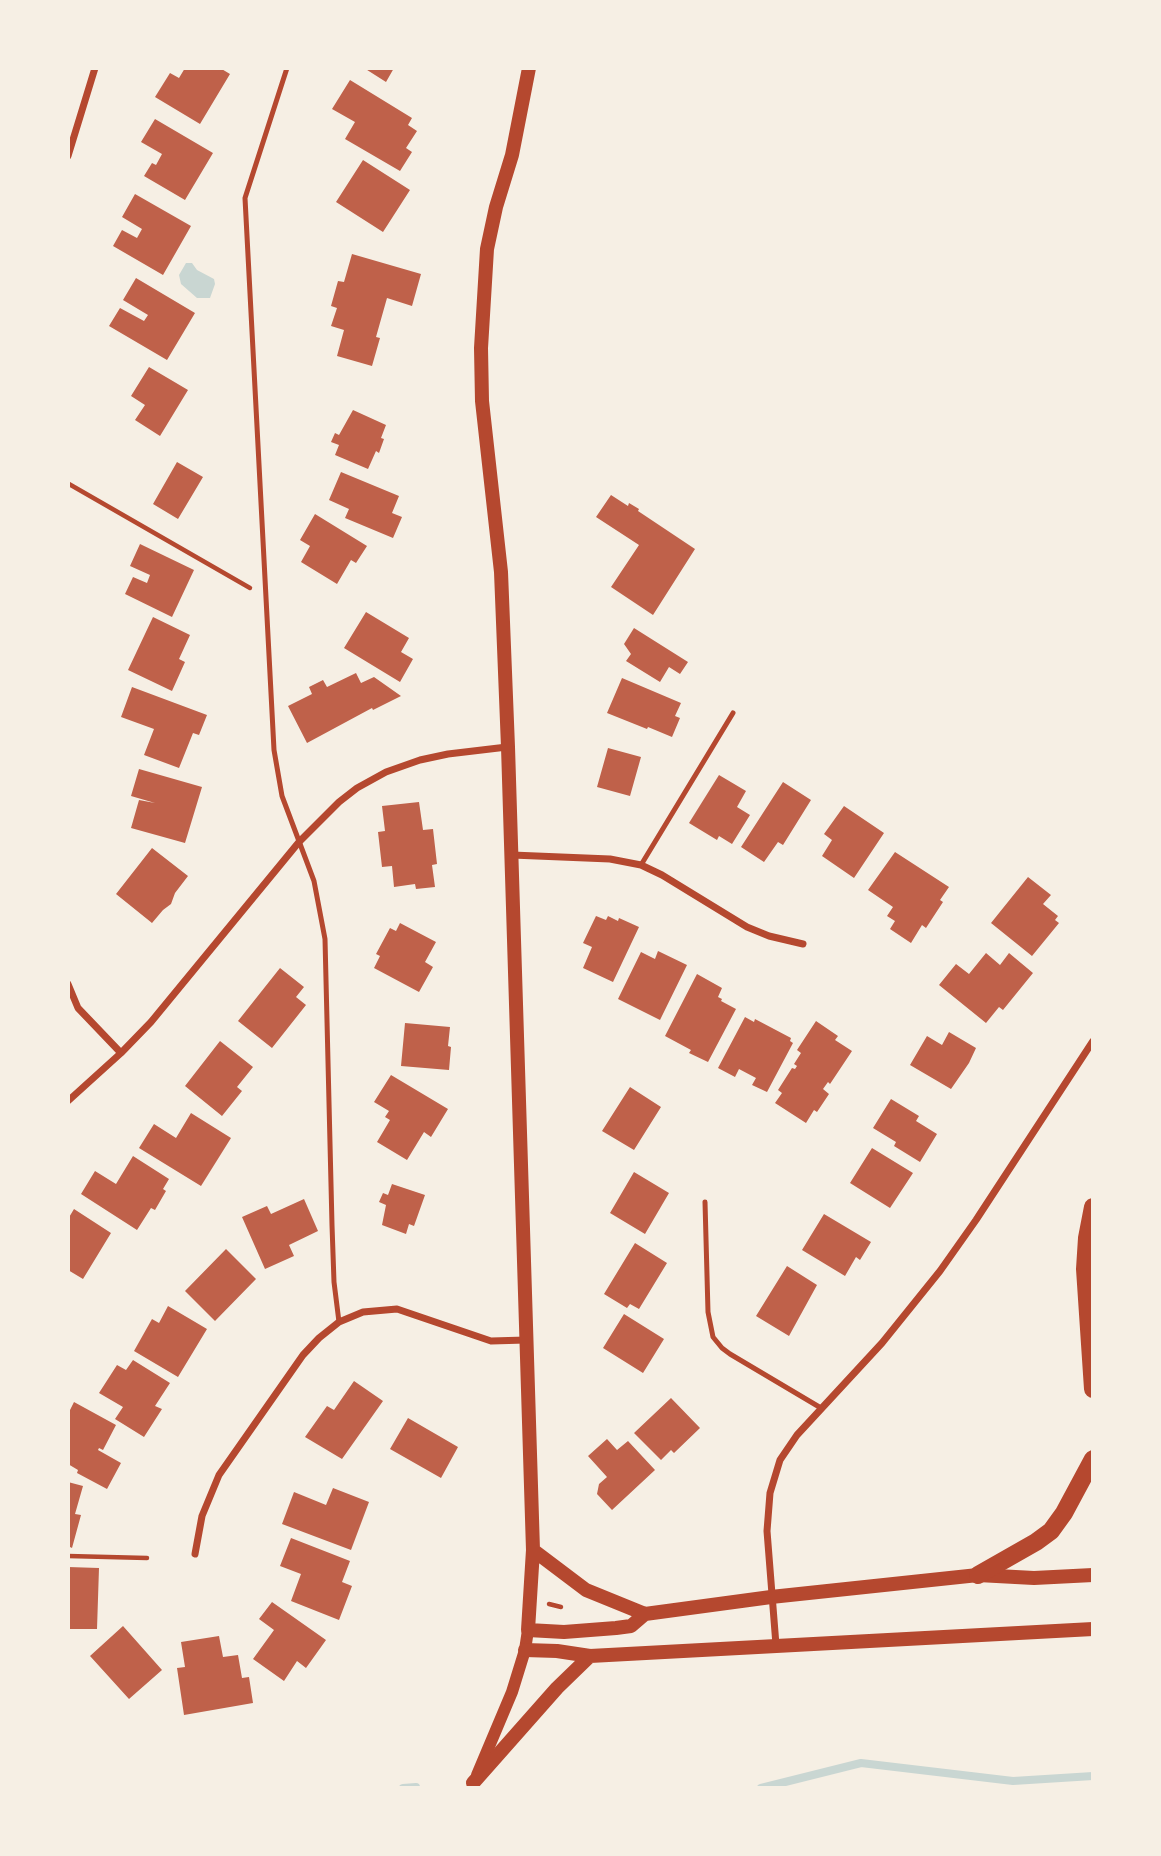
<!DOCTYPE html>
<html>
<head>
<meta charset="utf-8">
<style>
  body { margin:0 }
  #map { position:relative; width:1161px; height:1856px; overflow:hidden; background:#f6efe4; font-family:Lora,serif }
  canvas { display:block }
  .frame { position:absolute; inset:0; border:70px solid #f6efe4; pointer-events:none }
</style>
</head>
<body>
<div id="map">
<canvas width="1161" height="1856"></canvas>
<div class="frame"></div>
</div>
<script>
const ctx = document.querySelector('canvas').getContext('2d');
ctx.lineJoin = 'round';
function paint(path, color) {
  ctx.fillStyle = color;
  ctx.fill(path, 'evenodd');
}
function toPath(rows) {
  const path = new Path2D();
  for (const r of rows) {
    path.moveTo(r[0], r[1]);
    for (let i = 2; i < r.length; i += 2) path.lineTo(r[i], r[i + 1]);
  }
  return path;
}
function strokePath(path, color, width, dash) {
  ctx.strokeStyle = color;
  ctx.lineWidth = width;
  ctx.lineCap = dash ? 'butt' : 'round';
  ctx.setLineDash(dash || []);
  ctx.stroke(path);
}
const water = toPath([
  [186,263,192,263,197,270,214,279,215,284,210,298,197,298,181,284,179,275]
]);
const stream = toPath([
  [403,1788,416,1787],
  [761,1788,861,1763,1013,1781,1093,1776]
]);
const building = toPath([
  [185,68,220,68,230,74,200,124,155,97,170,73,179,78],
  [364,68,394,68,386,82],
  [350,80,412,118,408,125,417,131,406,148,412,152,400,171,345,139,355,122,332,109],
  [155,119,213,153,185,200,144,176,152,163,156,165,162,154,141,142],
  [363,160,410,190,383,232,336,202],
  [135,194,191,226,163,275,113,246,122,230,137,238,142,229,122,217],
  [352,254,421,274,412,306,387,298,376,337,380,338,372,366,337,356,344,330,331,326,337,308,331,306,338,281,344,282],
  [136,278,195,313,167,360,109,326,120,308,144,321,148,315,123,300],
  [149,367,188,390,160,436,135,420,145,405,131,396],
  [353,410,386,425,381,438,384,439,379,453,376,451,368,469,335,455,339,445,331,442,335,433,339,435],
  [177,462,203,477,178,519,153,504],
  [341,472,399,496,392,513,402,517,393,538,345,518,349,509,329,500],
  [611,495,628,506,629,503,639,509,638,511,695,549,653,615,611,587,639,545,596,517],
  [315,514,367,546,356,563,351,560,337,584,301,562,310,546,300,540],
  [140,544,194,570,172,617,125,594,133,577,147,583,150,575,130,566],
  [366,612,409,638,401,652,413,659,400,682,344,648],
  [153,617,190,635,179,659,185,662,172,691,128,670],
  [634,628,688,662,680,674,669,667,660,682,626,661,631,654,624,644],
  [356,673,361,683,374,677,401,696,373,710,372,708,307,743,288,706,312,694,309,687,323,680,327,687],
  [622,678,681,703,675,716,680,718,672,737,648,727,647,729,607,713],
  [132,687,207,715,199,735,193,733,179,768,144,755,154,729,121,717],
  [608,748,641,757,630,796,597,787],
  [139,769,202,787,185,843,131,828,139,800,155,803,131,796],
  [719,775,746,791,737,807,750,815,732,844,719,836,717,840,689,823],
  [783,782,811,800,783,845,778,842,764,862,741,847],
  [419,802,423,830,433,829,437,864,432,865,435,887,416,889,415,884,394,887,392,866,382,867,378,832,385,831,382,806],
  [844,806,884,833,854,878,822,856,832,840,824,834],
  [152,848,188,876,175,893,171,904,163,910,152,923,116,894],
  [895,852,949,887,940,900,943,902,926,928,922,925,911,943,890,929,895,921,887,916,893,907,868,890],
  [1028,877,1051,895,1043,904,1058,916,1055,920,1059,923,1032,956,991,923],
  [596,916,606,920,608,916,618,921,619,918,639,927,613,982,583,968,592,947,583,943],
  [400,923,436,942,425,962,433,967,419,992,374,968,380,956,376,954,390,928,396,931],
  [658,951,687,965,660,1020,618,999,641,952,655,959],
  [986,953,1000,965,1009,953,1033,973,1003,1010,999,1007,986,1023,939,985,956,964,969,974],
  [280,968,304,987,296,997,306,1005,272,1048,238,1021],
  [697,974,722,988,718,997,722,999,721,1001,736,1009,708,1062,689,1053,691,1050,665,1036],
  [745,1017,754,1022,755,1019,791,1038,790,1041,793,1043,767,1092,752,1085,756,1078,739,1069,735,1077,718,1068],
  [816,1021,838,1036,835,1040,852,1051,830,1084,828,1082,823,1089,829,1094,817,1112,814,1110,806,1123,775,1103,782,1093,778,1090,792,1068,795,1069,797,1066,794,1064,801,1053,797,1050],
  [405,1023,450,1027,448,1046,451,1047,449,1070,401,1066],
  [949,1032,976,1048,969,1063,951,1089,910,1065,927,1036,942,1045],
  [220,1041,253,1067,237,1087,242,1091,222,1116,185,1086],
  [391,1075,448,1109,431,1137,424,1132,407,1160,377,1142,390,1120,385,1117,389,1111,374,1102],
  [630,1087,661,1107,634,1150,602,1131],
  [891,1099,919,1116,916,1121,937,1134,920,1162,894,1146,896,1142,873,1128],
  [191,1113,231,1138,201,1186,139,1148,154,1124,176,1138],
  [872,1148,913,1173,890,1208,850,1183],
  [133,1156,169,1179,163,1189,166,1191,155,1210,151,1208,137,1230,81,1194,95,1171,116,1184],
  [634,1172,669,1193,645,1234,610,1213],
  [392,1184,425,1195,414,1226,409,1224,406,1234,382,1225,386,1205,379,1202,383,1193,388,1195],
  [304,1199,318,1231,289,1245,294,1256,265,1269,242,1217,267,1206,271,1214],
  [74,1209,111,1233,83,1279,68,1270,68,1219],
  [824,1214,871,1242,860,1260,856,1257,845,1276,802,1250],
  [635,1243,667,1263,639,1309,630,1304,627,1308,604,1294],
  [226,1249,256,1279,215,1321,185,1291],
  [787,1266,817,1285,789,1336,756,1316],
  [168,1306,207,1329,178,1377,134,1351,152,1319,159,1323],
  [624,1314,664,1339,643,1373,603,1348],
  [133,1360,170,1383,155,1406,162,1409,144,1437,115,1419,123,1407,99,1393,117,1365,126,1370],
  [354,1381,383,1401,342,1459,305,1437,327,1406,334,1410],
  [671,1398,700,1428,674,1453,671,1450,661,1460,634,1433],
  [74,1402,116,1425,103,1450,99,1448,98,1450,121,1463,107,1489,77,1473,78,1470,68,1464,68,1414],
  [408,1418,458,1447,441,1478,390,1449],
  [607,1439,617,1450,628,1441,655,1470,612,1510,597,1494,599,1484,607,1477,588,1456],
  [68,1482,83,1486,75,1514,81,1515,72,1548,68,1546],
  [333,1488,369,1502,351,1550,282,1524,294,1492,326,1505],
  [291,1538,350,1561,342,1582,352,1586,339,1620,291,1601,301,1574,280,1566],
  [68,1567,99,1568,97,1629,68,1629],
  [272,1602,326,1640,306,1668,297,1661,284,1681,253,1659,274,1630,259,1619],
  [123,1626,162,1670,129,1699,90,1656],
  [219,1636,223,1657,238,1655,242,1678,249,1677,253,1703,184,1715,177,1668,185,1667,181,1642]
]);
const path = toPath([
  [69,484,250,588],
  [68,1556,147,1558],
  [549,1604,561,1607]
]);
const service = toPath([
  [287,68,245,198,274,750,282,796,314,881,325,939,332,1225,334,1282,339,1322],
  [641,865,733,713],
  [705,1202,708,1312,713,1337,722,1348,730,1354,821,1408]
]);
const minor = toPath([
  [68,156,95,68],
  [512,855,610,859,641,865,662,875,747,927,769,936,803,944],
  [68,984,78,1008,121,1053],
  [68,1101,121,1053,151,1022,299,842,339,802,357,788,386,772,420,760,448,754,507,747],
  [195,1554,202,1516,219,1475,303,1355,319,1338,339,1322,363,1312,397,1309,491,1341,526,1340],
  [776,1645,767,1531,770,1493,780,1460,797,1435,882,1343,940,1271,976,1220,1093,1041]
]);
const tertiary = toPath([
  [477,1775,512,1692,525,1650,528,1630]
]);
const secondary = toPath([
  [529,68,512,155,496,207,487,249,481,348,482,401,501,572,508,747,533,1550,528,1630,564,1632,616,1628,631,1626,645,1614,771,1597,978,1575,1034,1578,1093,1575],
  [533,1550,586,1590,645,1614],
  [525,1650,557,1651,590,1656,1093,1629],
  [473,1783,557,1688,590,1656]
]);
const primary = toPath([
  [1093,1207,1087,1238,1085,1269,1093,1389],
  [978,1575,1036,1542,1051,1531,1064,1513,1093,1459]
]);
paint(water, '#c9d6d2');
strokePath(stream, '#c9d6d2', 8);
paint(building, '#bf614a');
strokePath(path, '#b5482f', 4.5);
strokePath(service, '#b5482f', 5);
strokePath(minor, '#b5482f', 7);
strokePath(tertiary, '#b5482f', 12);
strokePath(secondary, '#b5482f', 14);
strokePath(primary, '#b5482f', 18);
</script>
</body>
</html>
